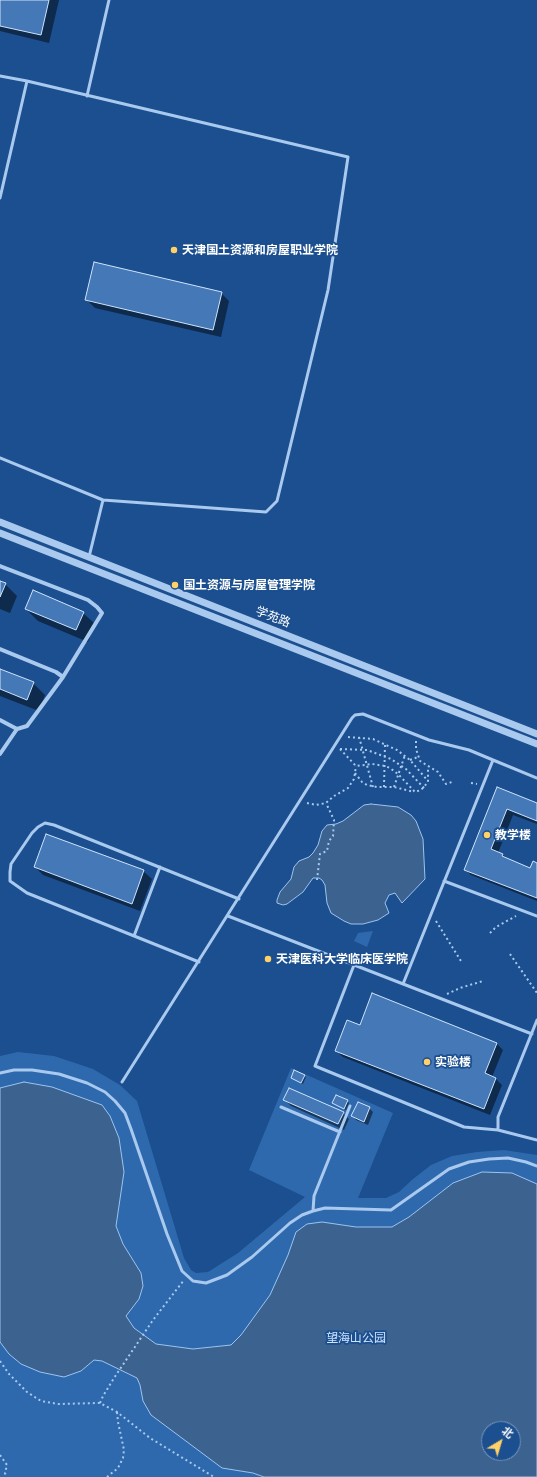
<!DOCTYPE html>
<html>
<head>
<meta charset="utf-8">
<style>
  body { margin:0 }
  #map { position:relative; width:537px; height:1477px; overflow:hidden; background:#1b4f8f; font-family:"Asap Condensed","Noto Sans SC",sans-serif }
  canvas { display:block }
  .north { position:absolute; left:481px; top:1421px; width:40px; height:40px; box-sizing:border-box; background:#1b4f8f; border:1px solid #7695bc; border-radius:50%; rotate:38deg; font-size:11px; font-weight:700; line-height:16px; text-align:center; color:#fff }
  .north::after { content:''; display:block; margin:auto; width:14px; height:18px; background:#ffd166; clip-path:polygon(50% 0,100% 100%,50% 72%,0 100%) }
</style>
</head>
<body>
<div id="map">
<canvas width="537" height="1477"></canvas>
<div class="north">北</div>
</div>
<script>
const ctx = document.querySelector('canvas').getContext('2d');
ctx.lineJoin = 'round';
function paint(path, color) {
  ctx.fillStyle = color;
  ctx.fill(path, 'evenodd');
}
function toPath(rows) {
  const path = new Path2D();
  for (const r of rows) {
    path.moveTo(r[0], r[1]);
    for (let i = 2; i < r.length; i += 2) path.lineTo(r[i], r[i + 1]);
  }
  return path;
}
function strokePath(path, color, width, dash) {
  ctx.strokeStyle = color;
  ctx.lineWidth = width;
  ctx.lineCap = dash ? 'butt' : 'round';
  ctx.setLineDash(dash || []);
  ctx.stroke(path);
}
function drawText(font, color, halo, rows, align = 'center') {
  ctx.font = font + ' "Asap Condensed","Noto Sans SC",sans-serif';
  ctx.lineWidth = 3.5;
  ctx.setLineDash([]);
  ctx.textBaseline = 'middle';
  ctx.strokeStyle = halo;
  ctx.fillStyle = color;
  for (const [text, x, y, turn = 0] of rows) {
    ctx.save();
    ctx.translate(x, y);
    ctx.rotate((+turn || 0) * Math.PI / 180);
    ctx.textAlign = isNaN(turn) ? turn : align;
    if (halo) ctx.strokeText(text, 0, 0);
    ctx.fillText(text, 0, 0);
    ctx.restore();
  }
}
const green = toPath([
  [373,931,367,947,354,941,358,933],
  [18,1052,54,1056,93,1069,120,1085,137,1101,184,1258,191,1270,196,1273,208,1272,238,1253,305,1197,249,1170,291,1068,393,1113,358,1198,386,1198,399,1192,413,1179,431,1165,452,1156,477,1152,504,1150,537,1155,537,1477,0,1477,0,1056],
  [489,1429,513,1429,513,1453,489,1453]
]);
const water = toPath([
  [371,804,398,807,411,815,416,821,423,839,425,879,402,903,395,893,389,895,385,903,389,913,378,920,363,924,351,924,344,921,331,913,327,903,325,885,322,880,319,878,313,878,303,892,287,904,283,905,277,903,277,900,280,892,291,879,294,867,299,861,309,857,313,853,318,845,322,831,327,825,336,824,343,821,364,805,371,804],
  [24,1082,52,1087,102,1105,110,1116,119,1138,124,1172,116,1226,123,1244,141,1273,143,1286,139,1299,126,1316,134,1328,156,1344,193,1349,231,1345,241,1335,270,1295,288,1255,296,1232,307,1224,322,1222,356,1227,392,1227,409,1217,453,1183,482,1172,512,1173,537,1184,537,1477,264,1477,253,1473,222,1468,151,1415,143,1401,140,1385,137,1378,102,1361,94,1360,81,1371,64,1377,40,1372,21,1364,9,1354,0,1342,0,1088,24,1082],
  [489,1429,513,1429,513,1453,489,1453,489,1429]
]);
const shadow = toPath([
  [0,0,59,0,49,43,0,31],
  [221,293,229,301,221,337,95,308,86,299],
  [0,582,5,584,17,596,10,613,0,609],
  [26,609,83,613,95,624,88,642,38,621],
  [0,670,33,683,45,695,39,711,0,696],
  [497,788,537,804,537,824,513,815,498,853,503,855,508,860,531,869,537,864,537,901,471,875,465,869],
  [35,867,143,871,152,879,140,911,43,875],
  [372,995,497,1044,503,1050,492,1077,496,1079,502,1085,490,1115,343,1057,336,1051,360,1026],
  [304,1075,306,1077,303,1084,292,1078],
  [285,1100,343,1113,349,1119,344,1130,291,1106],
  [347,1101,349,1103,346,1110,333,1103],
  [369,1108,373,1112,368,1125,356,1120,353,1116]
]);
const building = toPath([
  [0,0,49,0,41,35,0,26,0,0],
  [94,262,222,292,213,330,85,300,94,262],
  [0,581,6,583,0,597,0,581],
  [33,590,84,612,76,630,25,609,33,590],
  [0,669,34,682,27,700,0,689,0,669],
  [497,787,537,803,537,821,507,809,491,849,503,854,502,856,530,868,533,861,537,863,537,898,464,870,497,787],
  [46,834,144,870,132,904,34,867,46,834],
  [372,993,497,1043,485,1073,496,1078,484,1109,335,1051,347,1020,360,1025,372,993],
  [294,1070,305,1075,301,1083,291,1078,294,1070],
  [289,1088,344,1112,338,1124,283,1100,289,1088],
  [336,1095,348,1100,344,1109,332,1103,336,1095],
  [358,1102,370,1107,364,1122,351,1116,358,1102]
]);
const path = toPath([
  [348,737,373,739,397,750,410,760,428,781],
  [359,737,373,787],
  [416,741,416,749,420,761,438,772,446,784,452,782],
  [340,749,356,766,372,764,385,766,390,768,398,774,415,792,421,790,428,782,428,767],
  [340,749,367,750,391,759,406,769,424,788],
  [410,760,418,757],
  [355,773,362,782,367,785,377,787,394,787,414,792],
  [471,783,477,784],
  [384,787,385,744],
  [394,787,405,755],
  [307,803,316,805,326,803,334,796,348,788,354,779,356,766],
  [317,880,320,854,327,851,329,841,333,836,334,820,326,803],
  [436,921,461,961],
  [490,933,496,927,516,916],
  [510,954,537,993],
  [447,994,460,988,483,981],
  [0,1361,9,1374,27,1392,41,1401,58,1404,100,1403,117,1412,150,1438,214,1477],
  [100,1403,103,1396,114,1378,153,1320,184,1280],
  [0,1455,7,1465,5,1473,6,1477],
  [107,1477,118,1468,123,1458,124,1450,118,1422,117,1412]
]);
const service = toPath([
  [0,76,27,81],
  [87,96,109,0],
  [0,198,27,81,348,157,328,290,277,501,266,512,103,500,0,458],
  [89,557,103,500],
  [444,881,537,916],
  [228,916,532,1034],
  [134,936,160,867],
  [199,962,27,893,10,881,10,872,11,864,32,833,38,827,45,823,54,825,239,899],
  [354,965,315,1066,464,1127,498,1130],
  [403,984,493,760,537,778],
  [537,1020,498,1117,498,1130,537,1140],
  [0,1073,14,1070,32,1070,59,1074,87,1083,105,1092,115,1101,125,1113,131,1129,167,1234,182,1271,193,1281,206,1283,227,1275,252,1257,290,1223,302,1215,313,1211,325,1208,391,1210,449,1169,469,1162,489,1159,508,1158,526,1162,537,1166],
  [122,1082,352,718,355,715,363,714,429,740,469,750,493,760],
  [281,1107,340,1132],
  [313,1211,314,1196,350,1106]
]);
const minor = toPath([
  [0,566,88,600,97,607,102,613,63,677,27,726,17,729,0,720],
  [0,649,56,672,63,677],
  [0,754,17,729]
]);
const tertiary = toPath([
  [0,522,537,734],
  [0,533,537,744]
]);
const markers = [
  [174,250,4,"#ffd166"],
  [175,585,4,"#ffd166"],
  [487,835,4,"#ffd166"],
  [268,959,4,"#ffd166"],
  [427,1062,4,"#ffd166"]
];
const poiNames = [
  ["天津国土资源和房屋职业学院",182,250],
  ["国土资源与房屋管理学院",183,585],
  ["教学楼",495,835],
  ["天津医科大学临床医学院",276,959],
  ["实验楼",435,1062]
];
const streetNames = [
  ["学苑路",273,617,21]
];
const parkNames = [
  ["望海山公园",356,1338]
];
paint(green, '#2e69ad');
paint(water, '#3c6290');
strokePath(water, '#9cc4f0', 1);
paint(shadow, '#0007');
paint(building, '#4478b7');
strokePath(building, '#cfe3fa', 1);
strokePath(path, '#a9c9ee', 2, [2, 3]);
strokePath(service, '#a9c9ee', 3);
strokePath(minor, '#a9c9ee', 4);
strokePath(tertiary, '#a9c9ee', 7);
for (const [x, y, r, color] of markers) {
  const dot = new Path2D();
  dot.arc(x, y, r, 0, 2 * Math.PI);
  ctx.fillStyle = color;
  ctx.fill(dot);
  strokePath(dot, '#1b4f8f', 1.5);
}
drawText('bold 12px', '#fff', '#1b4f8f', poiNames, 'left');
drawText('12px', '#fff', '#1b4f8f', streetNames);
drawText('12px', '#cfe3fa', '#1b4f8f', parkNames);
</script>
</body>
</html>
